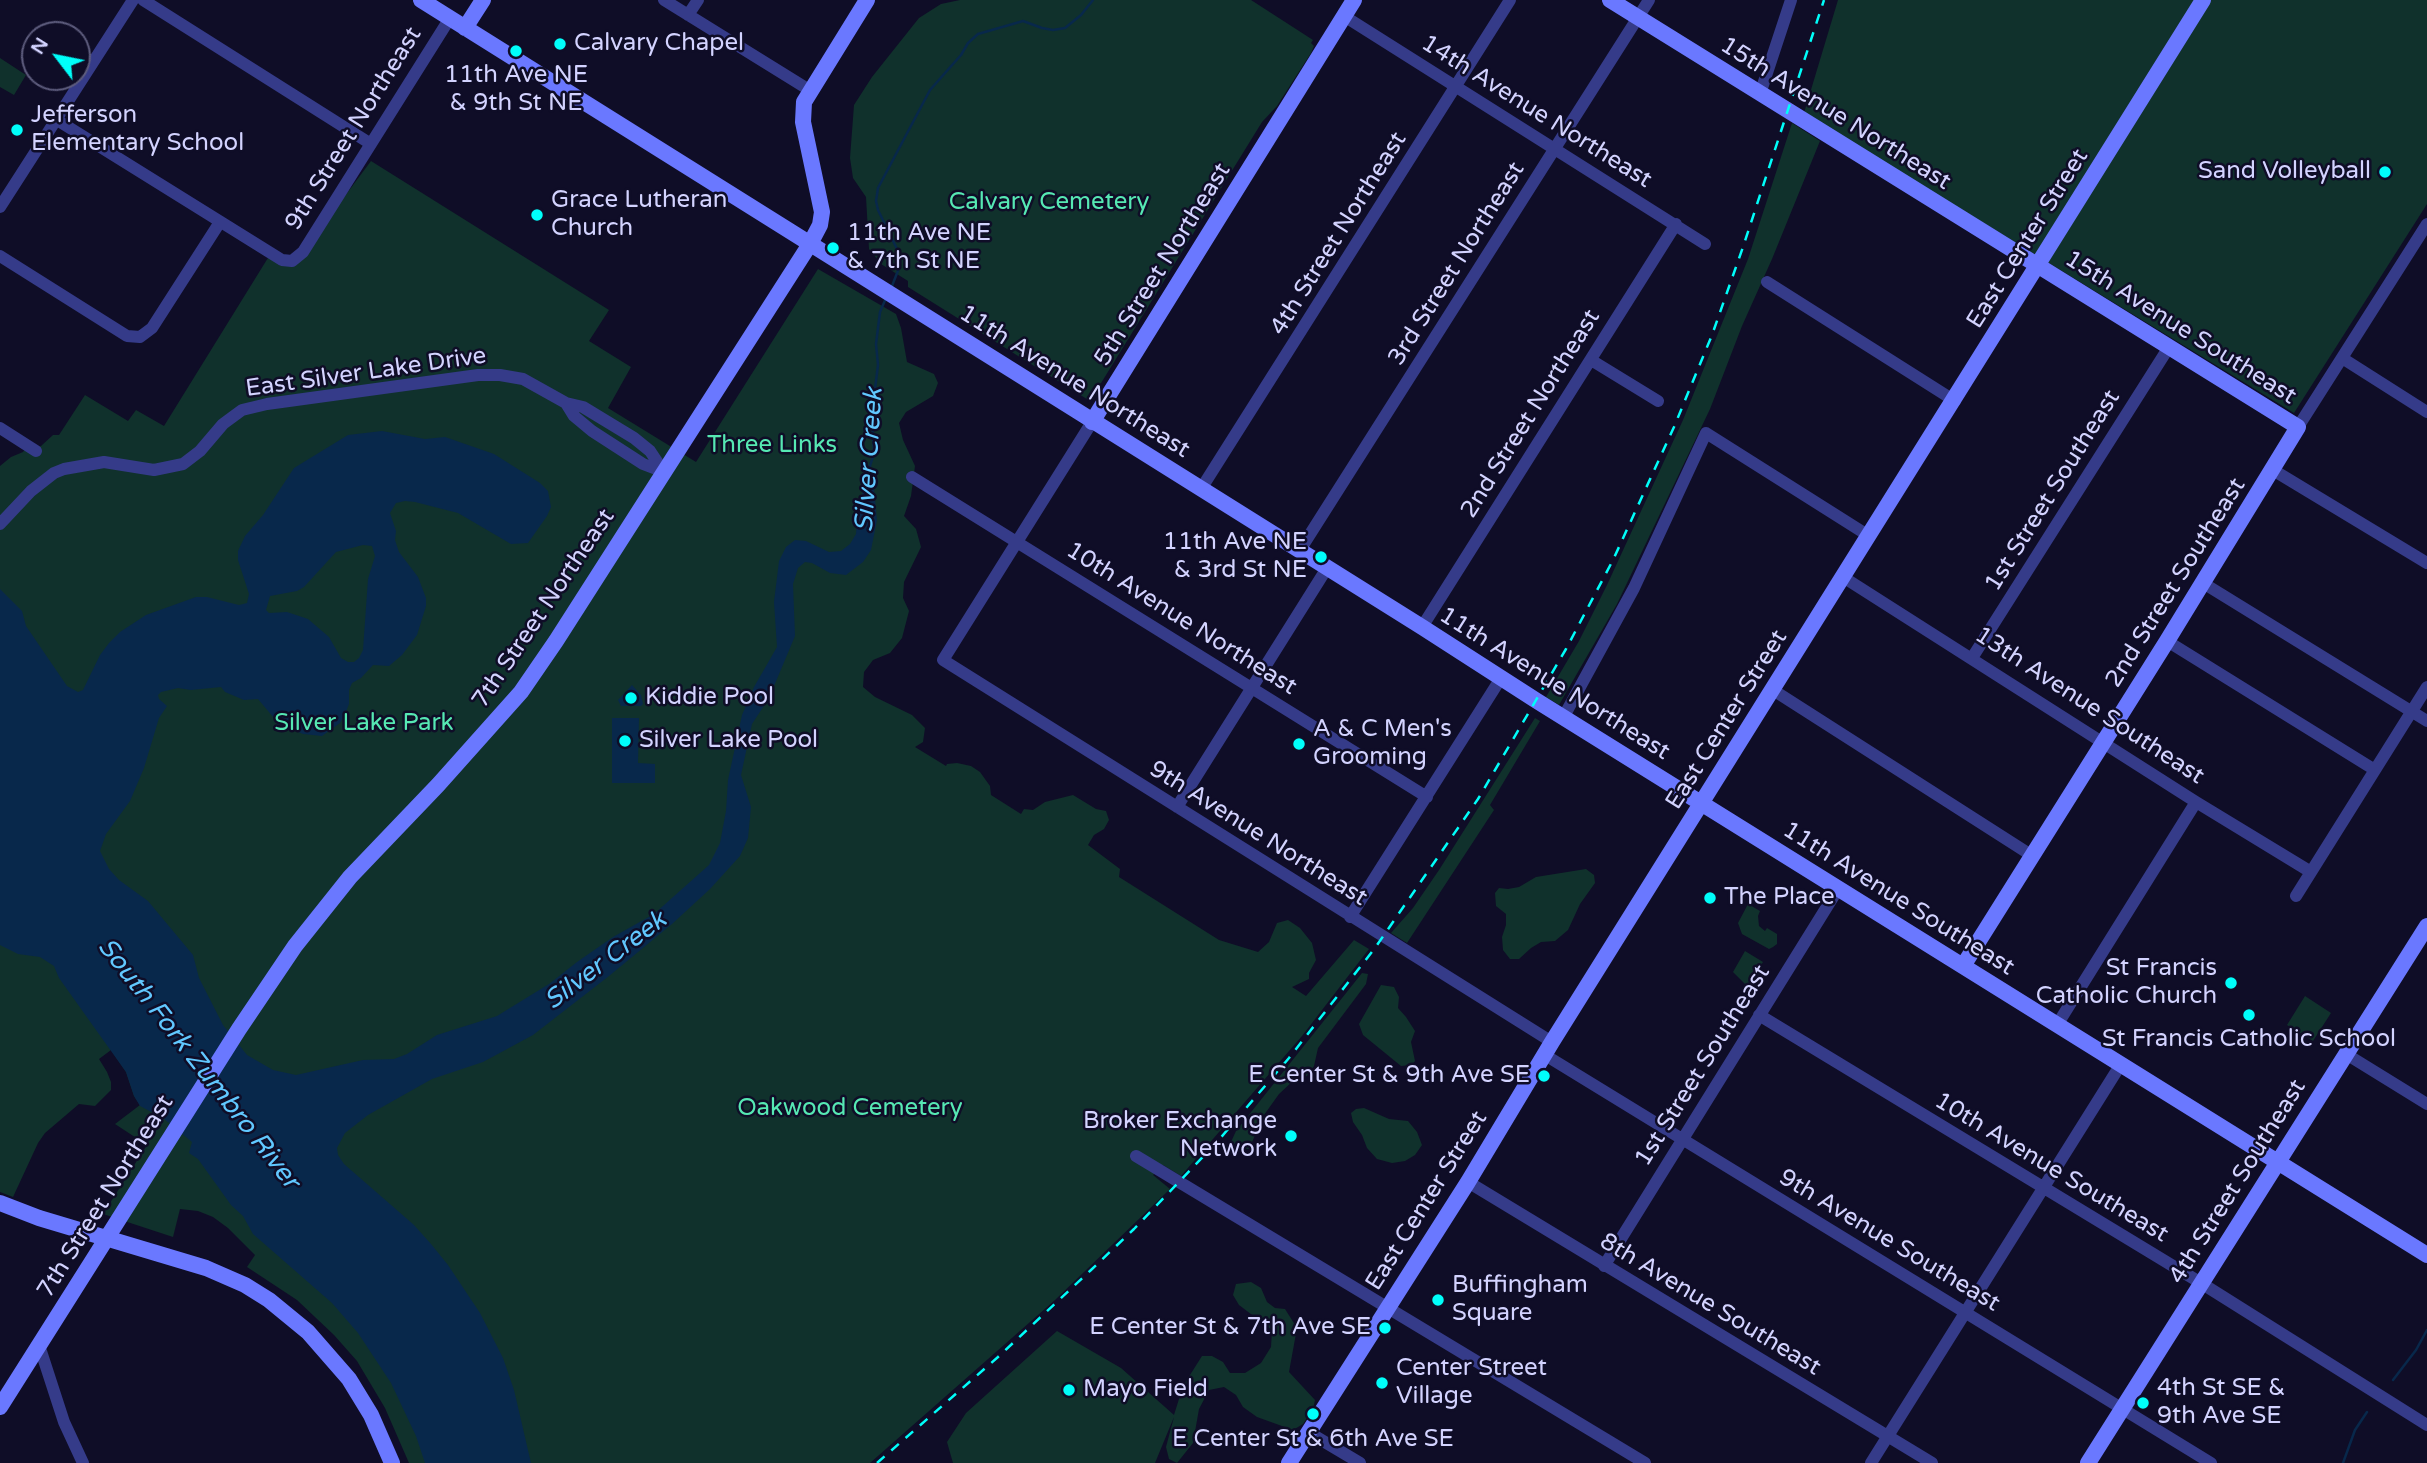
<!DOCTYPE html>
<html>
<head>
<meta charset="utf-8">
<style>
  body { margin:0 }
  #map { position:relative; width:2427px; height:1463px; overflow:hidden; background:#0f0d27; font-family:"Varela Round",sans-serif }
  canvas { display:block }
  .north { position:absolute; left:21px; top:21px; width:70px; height:70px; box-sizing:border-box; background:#0f0d27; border:2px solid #5d5c7d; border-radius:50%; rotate:302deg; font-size:19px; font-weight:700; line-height:28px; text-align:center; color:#d3d3ff }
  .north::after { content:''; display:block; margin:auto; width:24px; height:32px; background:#00fefa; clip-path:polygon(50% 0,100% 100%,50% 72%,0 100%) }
</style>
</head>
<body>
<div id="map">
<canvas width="2427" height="1463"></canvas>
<div class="north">N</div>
</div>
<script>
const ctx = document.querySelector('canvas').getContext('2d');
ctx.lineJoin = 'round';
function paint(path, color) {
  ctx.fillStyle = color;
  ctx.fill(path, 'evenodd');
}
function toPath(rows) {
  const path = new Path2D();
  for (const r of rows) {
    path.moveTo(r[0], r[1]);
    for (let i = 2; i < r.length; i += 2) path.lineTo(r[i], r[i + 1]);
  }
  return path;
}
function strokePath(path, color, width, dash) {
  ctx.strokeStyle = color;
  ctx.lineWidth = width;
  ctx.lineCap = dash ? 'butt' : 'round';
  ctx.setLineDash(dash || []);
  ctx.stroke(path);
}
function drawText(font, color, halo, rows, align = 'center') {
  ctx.font = font + ' "Varela Round",sans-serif';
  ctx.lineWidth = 5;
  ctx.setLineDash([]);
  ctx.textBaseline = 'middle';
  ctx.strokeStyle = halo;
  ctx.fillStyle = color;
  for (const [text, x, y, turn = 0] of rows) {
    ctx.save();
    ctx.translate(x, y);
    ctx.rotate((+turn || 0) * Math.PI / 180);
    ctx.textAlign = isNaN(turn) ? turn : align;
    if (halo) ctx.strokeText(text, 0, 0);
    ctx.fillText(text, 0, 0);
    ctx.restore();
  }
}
const green = toPath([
  [960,0,1251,0,1313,40,1311,43,1314,46,1311,53,1277,106,1262,122,1090,401,908,287,908,281,881,264,869,249,866,197,853,178,850,158,854,105,872,77,919,18,941,4],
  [1838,0,2427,0,2427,204,2294,413,1804,113],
  [0,58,26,75,14,95,0,87],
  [1792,123,1820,141,1772,259,1742,326,1710,409,1617,604,1559,705,1546,697,1579,641,1607,585,1683,420,1748,259],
  [371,161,609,310,589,341,631,367,608,408,696,462,818,269,896,314,901,328,907,362,934,374,938,383,933,396,906,412,899,423,903,440,915,466,911,496,904,516,916,529,921,547,904,582,903,598,909,611,902,638,890,653,873,660,864,672,863,687,875,697,912,715,925,728,923,742,915,747,946,766,947,764,957,763,971,766,980,772,990,786,991,795,1021,814,1024,809,1033,810,1045,802,1073,795,1096,809,1106,811,1109,820,1104,829,1094,835,1088,845,1120,869,1119,877,1219,940,1258,952,1269,942,1277,923,1288,920,1300,928,1312,943,1316,960,1309,973,1309,979,1292,987,1306,996,1354,940,1369,949,1302,1036,1181,1176,1163,1165,1153,1175,1170,1189,1055,1300,870,1463,409,1463,385,1408,357,1361,334,1335,297,1300,247,1267,255,1255,228,1228,213,1217,198,1211,180,1209,173,1237,103,1214,147,1145,115,1124,140,1105,134,1096,126,1072,111,1050,99,1059,107,1072,111,1082,111,1090,95,1106,79,1104,45,1133,38,1143,13,1197,0,1192,0,466,11,457,23,452,28,445,33,448,41,446,53,435,59,435,85,395,128,421,136,410,164,426,271,253,282,260,303,252],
  [1535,718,1540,721,1490,805,1494,810,1407,943,1391,933,1413,908,1439,870],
  [1586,869,1594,875,1595,883,1580,904,1568,930,1555,941,1541,942,1531,948,1519,959,1510,959,1503,950,1502,937,1506,925,1506,914,1496,906,1495,893,1499,888,1508,889,1519,887,1536,877],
  [1748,904,1760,911,1758,916,1759,926,1765,931,1767,928,1777,934,1777,944,1773,947,1769,949,1742,934,1738,923],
  [1745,951,1763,962,1758,970,1763,975,1756,986,1746,985,1733,972],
  [1362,973,1368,974,1366,984,1318,1048,1314,1066,1307,1076,1294,1080,1279,1094,1264,1115,1249,1149,1241,1149,1231,1142,1236,1131],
  [1381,985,1394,987,1399,997,1398,1008,1406,1017,1415,1031,1411,1042,1415,1061,1412,1065,1401,1066,1363,1035,1359,1024],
  [2305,996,2331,1013,2313,1041,2287,1025],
  [1364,1108,1389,1119,1408,1121,1417,1132,1422,1145,1415,1155,1405,1161,1392,1163,1377,1159,1367,1148,1362,1135,1353,1122,1351,1113,1356,1109],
  [1251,1282,1261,1288,1267,1302,1275,1308,1285,1309,1297,1328,1289,1372,1315,1400,1313,1409,1303,1424,1293,1430,1257,1417,1243,1407,1236,1395,1224,1387,1209,1390,1199,1409,1193,1443,1177,1463,1169,1459,1166,1447,1174,1417,1155,1463,953,1463,947,1442,966,1413,1057,1331,1121,1368,1174,1415,1183,1386,1202,1356,1212,1356,1223,1362,1230,1373,1245,1373,1261,1363,1271,1347,1272,1330,1239,1305,1233,1295,1236,1284]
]);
const water = toPath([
  [382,431,425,439,445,437,494,454,540,483,548,491,551,507,547,516,528,543,511,544,458,513,415,502,405,501,396,503,390,513,396,531,395,540,399,552,418,577,426,598,426,606,417,635,402,655,389,666,373,665,361,678,352,683,349,690,349,704,345,714,340,723,322,736,303,734,279,724,258,699,244,700,225,692,221,687,191,690,178,688,161,692,158,695,159,699,167,706,159,718,144,768,130,801,106,834,100,851,109,869,119,880,148,901,193,955,199,978,223,1025,247,1055,273,1070,296,1075,363,1060,394,1059,407,1054,437,1035,497,1016,549,984,577,962,613,937,654,914,709,865,720,843,726,811,728,780,742,715,754,687,777,647,774,602,779,561,786,547,795,540,806,541,829,552,841,551,850,544,856,534,858,507,864,488,874,489,877,520,871,550,863,562,846,575,830,573,812,563,805,562,798,568,793,584,795,636,769,698,752,724,741,775,751,807,748,838,740,856,710,889,672,924,609,976,533,1035,483,1062,432,1079,368,1115,345,1133,337,1148,338,1155,344,1164,414,1225,431,1244,448,1265,480,1313,503,1358,514,1390,531,1463,425,1463,416,1436,391,1383,358,1333,332,1303,253,1234,243,1216,231,1205,198,1159,189,1153,192,1142,163,1118,140,1106,134,1096,126,1072,59,978,54,966,40,957,18,954,0,945,0,589,22,611,26,626,67,686,78,692,83,690,100,655,109,643,120,632,146,615,196,597,207,597,239,605,247,603,249,594,238,560,238,551,245,536,263,515,294,468,348,435],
  [363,545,372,546,375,556,368,579,363,650,359,658,354,662,348,662,341,658,329,637,308,619,287,612,269,613,266,610,270,596,297,591,304,587,336,552],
  [632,685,641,695,643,704,641,706,621,706,618,700],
  [612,718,639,718,638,763,655,764,655,783,612,783]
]);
const stream = toPath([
  [892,286,899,268,898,251,878,210,876,201,878,188,930,90,961,55,968,43,978,34,1023,21,1042,28,1053,30,1065,28,1081,15,1093,0],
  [869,492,870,466,874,453,872,413,878,365,876,344,880,312,886,298],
  [2393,1380,2416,1350,2427,1330],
  [2343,1463,2355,1430,2367,1412]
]);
const street = toPath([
  [143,0,371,144],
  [664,0,811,91],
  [688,15,698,0],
  [1344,16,1705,244],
  [1760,94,1791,0],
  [57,120,282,260,292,261,303,252,450,18],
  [0,207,133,0],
  [0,256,127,336,140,337,152,328,220,222],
  [1767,282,1955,401],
  [2342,358,2427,412],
  [1591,360,1658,401],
  [566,403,574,416,592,431,643,464,664,472],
  [1092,422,943,660,1552,1042],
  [2298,427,2427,224],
  [0,428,36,451],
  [2273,470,2427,563],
  [912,477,1427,797],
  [1201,489,1510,0],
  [0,524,31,491,54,473,64,469,104,462,154,470,183,464,200,451,223,424,242,410,267,404,478,375,500,375,523,379,566,403,583,407,634,438,650,451,664,472],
  [1300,550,1649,0],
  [1843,577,2196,802,2311,872],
  [2203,583,2427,721],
  [1422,627,1676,224],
  [2167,641,2375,770],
  [1972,658,2169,347],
  [1773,690,2031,855],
  [1563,718,1634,588,1706,433,1869,536],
  [1177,807,1327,568],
  [2296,896,2427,687],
  [1350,917,1501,678],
  [1759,1015,2201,1283,2427,1425],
  [2057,1025,2196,802],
  [2346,1054,2427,1104],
  [1545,1055,2211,1463],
  [1136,1156,1645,1463],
  [1468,1182,1932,1463],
  [1604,1266,1838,889],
  [39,1345,64,1422,83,1463],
  [1308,1432,1360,1463],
  [1871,1463,2121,1064]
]);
const secondary = toPath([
  [421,0,1422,627,1537,701,2427,1255],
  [1610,0,2298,427,2167,641,1963,966],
  [465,28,483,0],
  [1092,422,1354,0],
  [0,1203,39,1218,206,1268,245,1285,269,1300,308,1332,349,1379,371,1415,392,1463],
  [0,1407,239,1029,295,946,350,877,438,785,521,692,556,641,810,244,820,225,822,212,803,122,804,102,867,0],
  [1289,1463,1468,1182,1552,1042,2203,0],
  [2088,1463,2427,926]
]);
const rail = toPath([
  [877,1463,998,1357,1091,1270,1134,1229,1217,1142,1289,1058,1375,948,1478,799,1566,649,1613,560,1674,427,1712,335,1743,247,1824,0]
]);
const markers = [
  [560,44,7,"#00fefa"],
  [516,51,7,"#00fefa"],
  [17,130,7,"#00fefa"],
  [2385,172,7,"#00fefa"],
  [537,215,7,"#00fefa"],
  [833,248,7,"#00fefa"],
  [1321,557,7,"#00fefa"],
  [631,698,7,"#00fefa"],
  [625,741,7,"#00fefa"],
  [1299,744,7,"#00fefa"],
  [1710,898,7,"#00fefa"],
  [2231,983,7,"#00fefa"],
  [2249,1015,7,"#00fefa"],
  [1544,1076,7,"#00fefa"],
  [1291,1136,7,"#00fefa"],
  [1438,1300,7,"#00fefa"],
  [1385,1328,7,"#00fefa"],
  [1382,1383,7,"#00fefa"],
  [1069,1390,7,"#00fefa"],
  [2143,1403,7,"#00fefa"],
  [1313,1414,7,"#00fefa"]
];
const poiNames = [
  ["Calvary Chapel",574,44],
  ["11th Ave NE",516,76,"center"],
  ["& 9th St NE",516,104,"center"],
  ["Jefferson",31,116],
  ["Elementary School",31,144],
  ["Sand Volleyball",2371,172,"right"],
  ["Grace Lutheran",551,201],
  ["Church",551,229],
  ["11th Ave NE",847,234],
  ["& 7th St NE",847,262],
  ["11th Ave NE",1307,543,"right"],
  ["& 3rd St NE",1307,571,"right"],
  ["Kiddie Pool",645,698],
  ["A & C Men's",1313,730],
  ["Grooming",1313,758],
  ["Silver Lake Pool",639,741],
  ["The Place",1724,898],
  ["St Francis",2217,969,"right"],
  ["Catholic Church",2217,997,"right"],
  ["St Francis Catholic School",2249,1040,"center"],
  ["E Center St & 9th Ave SE",1530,1076,"right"],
  ["Broker Exchange",1277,1122,"right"],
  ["Network",1277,1150,"right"],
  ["Buffingham",1452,1286],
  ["Square",1452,1314],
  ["E Center St & 7th Ave SE",1371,1328,"right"],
  ["Center Street",1396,1369],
  ["Village",1396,1397],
  ["4th St SE &",2157,1389],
  ["9th Ave SE",2157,1417],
  ["Mayo Field",1083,1390],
  ["E Center St & 6th Ave SE",1313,1440,"center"]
];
const streetNames = [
  ["14th Avenue Northeast",1536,112,32],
  ["15th Avenue Northeast",1835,114,32],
  ["9th Street Northeast",354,129,-58],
  ["4th Street Northeast",1339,234,-58],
  ["East Center Street",2028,239,-58],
  ["3rd Street Northeast",1457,264,-58],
  ["5th Street Northeast",1163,265,-58],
  ["15th Avenue Southeast",2180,328,32],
  ["East Silver Lake Drive",366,373,-8],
  ["11th Avenue Northeast",1074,382,32],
  ["2nd Street Northeast",1531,414,-58],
  ["1st Street Southeast",2053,491,-58],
  ["2nd Street Southeast",2176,583,-58],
  ["7th Street Northeast",544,609,-56],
  ["10th Avenue Northeast",1181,619,32],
  ["11th Avenue Northeast",1554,684,32],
  ["13th Avenue Southeast",2089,706,33],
  ["East Center Street",1727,720,-58],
  ["9th Avenue Northeast",1258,834,32],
  ["11th Avenue Southeast",1898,899,32],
  ["1st Street Southeast",1703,1066,-58],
  ["10th Avenue Southeast",2051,1168,31],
  ["4th Street Southeast",2238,1182,-58],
  ["7th Street Northeast",106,1197,-58],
  ["East Center Street",1427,1201,-58],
  ["9th Avenue Southeast",1889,1241,31],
  ["8th Avenue Southeast",1710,1305,31]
];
const parkNames = [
  ["Calvary Cemetery",1049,203],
  ["Three Links",772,446],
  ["Silver Lake Park",364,724],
  ["Oakwood Cemetery",850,1109]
];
const waterNames = [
  ["Silver Creek",870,460,-86],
  ["Silver Creek",606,961,-37],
  ["South Fork Zumbro River",198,1064,52]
];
paint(green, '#10312c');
paint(water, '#08284b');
strokePath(stream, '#08284b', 2.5);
strokePath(street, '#353b89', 12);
strokePath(secondary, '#6a78ff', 16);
strokePath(rail, '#00fefa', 2.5, [10, 9]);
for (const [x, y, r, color] of markers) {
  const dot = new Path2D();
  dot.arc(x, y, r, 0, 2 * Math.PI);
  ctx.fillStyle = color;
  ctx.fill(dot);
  strokePath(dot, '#0f0d27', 2.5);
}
drawText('24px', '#d3d3ff', '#0f0d27', poiNames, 'left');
drawText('24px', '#d3d3ff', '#0f0d27', streetNames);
drawText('24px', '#56e8b3', '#0f0d27', parkNames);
drawText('italic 26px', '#61c8ff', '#0f0d27', waterNames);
</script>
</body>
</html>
